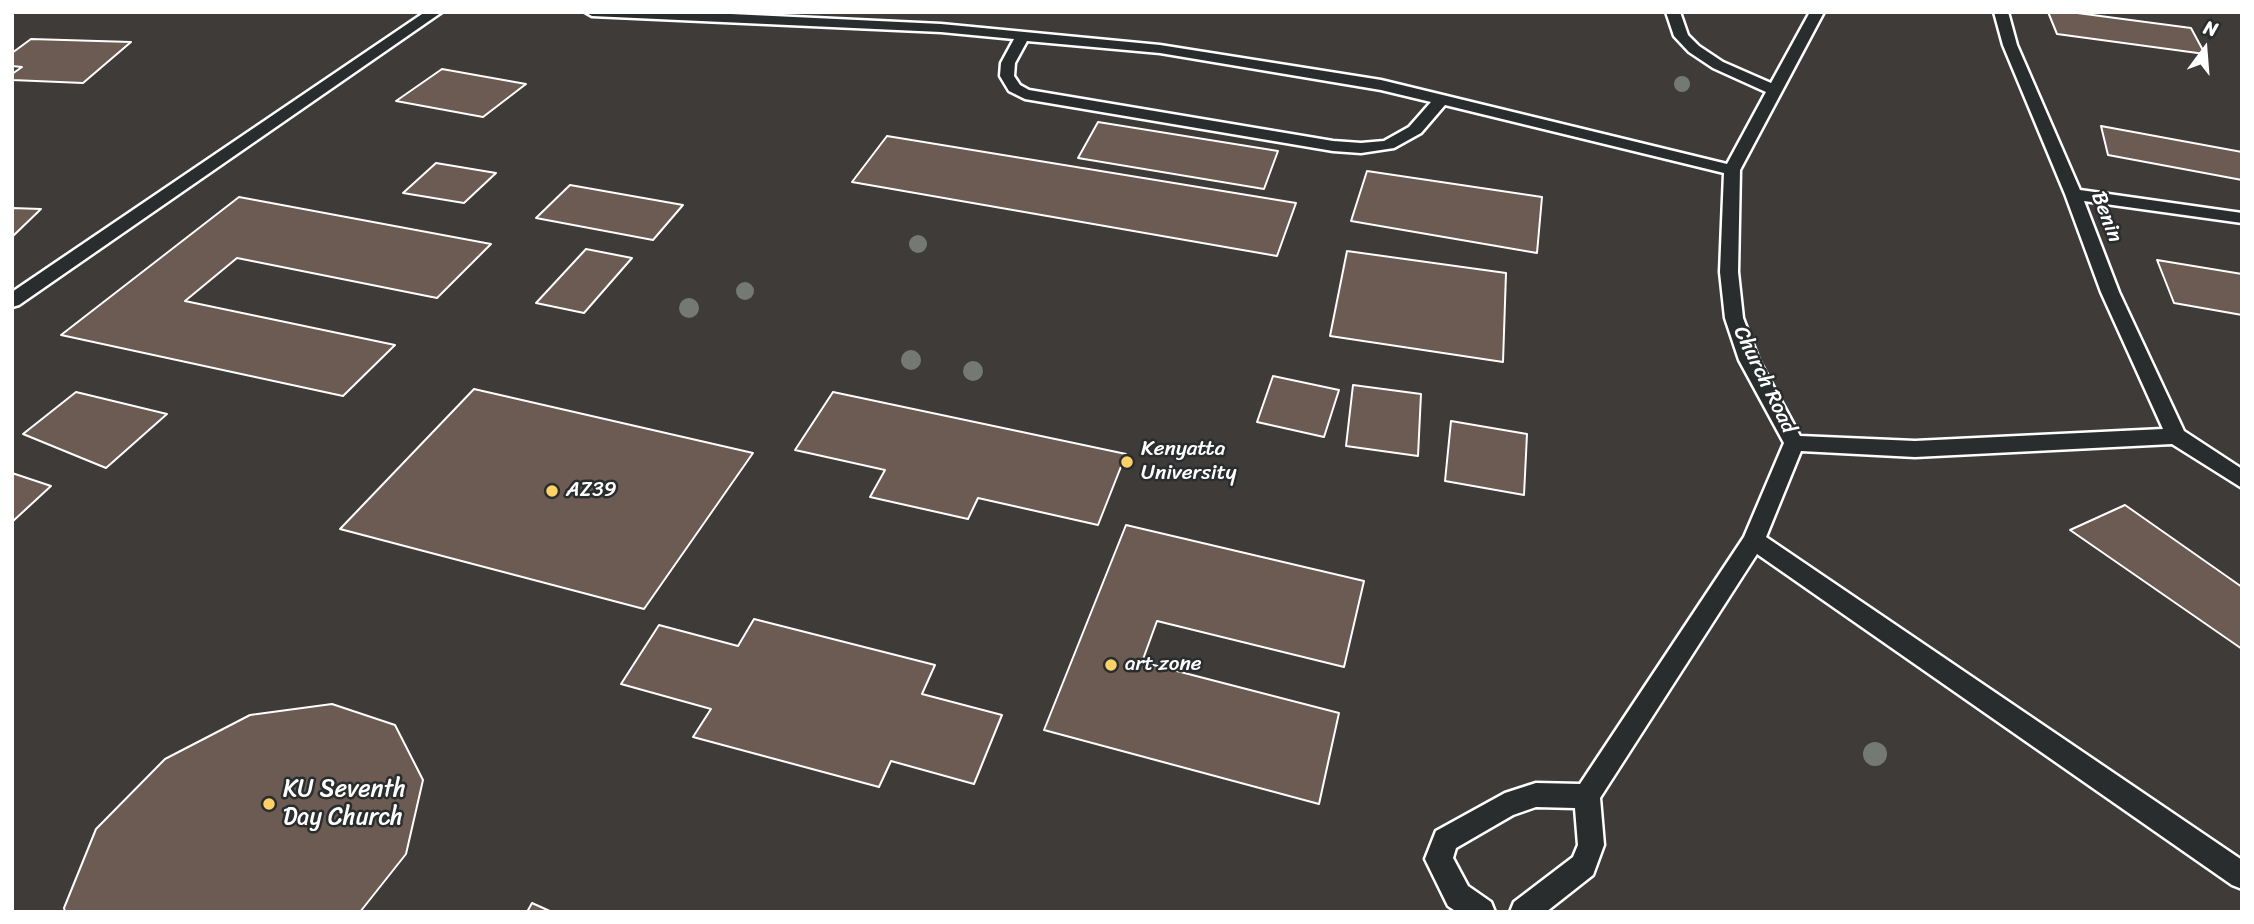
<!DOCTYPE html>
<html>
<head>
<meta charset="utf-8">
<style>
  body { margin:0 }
  #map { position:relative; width:2254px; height:924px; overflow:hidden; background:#2a2d2e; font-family:Sriracha,sans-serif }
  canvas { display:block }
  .frame { position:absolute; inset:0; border:14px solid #fff; pointer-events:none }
  .north { position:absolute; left:2170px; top:14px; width:70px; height:70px; -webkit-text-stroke:5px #2a2d2e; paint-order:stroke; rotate:16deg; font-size:19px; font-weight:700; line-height:28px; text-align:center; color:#fff }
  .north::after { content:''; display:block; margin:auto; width:24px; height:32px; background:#fff; clip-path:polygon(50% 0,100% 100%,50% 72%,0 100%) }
</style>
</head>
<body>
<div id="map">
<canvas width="2254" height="924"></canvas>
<div class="frame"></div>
<div class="north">N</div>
</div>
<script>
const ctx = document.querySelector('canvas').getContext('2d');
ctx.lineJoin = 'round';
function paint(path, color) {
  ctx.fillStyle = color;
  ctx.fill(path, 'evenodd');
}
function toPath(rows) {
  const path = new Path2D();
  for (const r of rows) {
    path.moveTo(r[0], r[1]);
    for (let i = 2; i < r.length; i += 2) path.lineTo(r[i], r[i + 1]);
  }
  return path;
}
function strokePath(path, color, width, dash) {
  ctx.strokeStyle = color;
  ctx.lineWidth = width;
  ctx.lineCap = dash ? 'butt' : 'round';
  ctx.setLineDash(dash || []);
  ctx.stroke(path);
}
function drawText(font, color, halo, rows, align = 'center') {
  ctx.font = font + ' Sriracha,sans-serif';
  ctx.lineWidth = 5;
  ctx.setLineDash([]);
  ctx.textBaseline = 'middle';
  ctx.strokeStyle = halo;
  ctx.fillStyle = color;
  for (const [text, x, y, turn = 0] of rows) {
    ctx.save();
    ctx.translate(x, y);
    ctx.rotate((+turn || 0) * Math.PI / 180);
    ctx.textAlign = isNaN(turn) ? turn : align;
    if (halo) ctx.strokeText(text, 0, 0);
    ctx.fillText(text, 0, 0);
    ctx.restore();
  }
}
const built = toPath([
  [12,12,2242,12,2242,912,12,912]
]);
const building = toPath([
  [2048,12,2070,12,2191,28,2205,54,2057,34,2048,12],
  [31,39,131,42,83,83,12,80,12,74,22,67,12,66,12,53,31,39],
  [442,69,526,84,483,117,396,101,442,69],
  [1098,122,1278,151,1264,189,1078,158,1098,122],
  [2101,126,2242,152,2242,180,2108,155,2101,126],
  [887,136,1296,203,1277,256,852,182,887,136],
  [436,163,496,173,464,203,403,193,436,163],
  [1367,171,1542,197,1537,253,1351,221,1367,171],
  [570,185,683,205,653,240,536,218,570,185],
  [239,197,491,244,437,298,237,258,185,301,395,345,343,396,61,335,239,197],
  [12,208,41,209,12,237,12,208],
  [586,249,632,258,584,313,536,303,586,249],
  [1347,251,1506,273,1503,362,1330,336,1347,251],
  [2157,260,2242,274,2242,315,2174,303,2157,260],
  [1273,376,1339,390,1324,437,1257,422,1273,376],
  [1353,385,1421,394,1418,456,1346,446,1353,385],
  [474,389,753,453,644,609,340,529,474,389],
  [76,392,167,414,106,468,23,434,76,392],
  [833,392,1126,454,1098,525,978,498,968,519,870,497,885,470,795,450,833,392],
  [1451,421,1527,434,1524,495,1445,481,1451,421],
  [12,473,51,486,12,522,12,473],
  [2125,505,2242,587,2242,649,2070,530,2125,505],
  [1126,525,1364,581,1344,667,1157,621,1142,662,1339,713,1319,804,1044,730,1126,525],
  [754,619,935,665,922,694,1002,715,974,784,891,761,879,787,693,737,711,709,621,684,659,625,738,646,754,619],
  [332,704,395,725,423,780,406,854,360,912,65,912,64,908,96,829,165,759,250,715,332,704],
  [532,903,552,912,527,912,532,903]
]);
const service = toPath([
  [425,12,442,12,19,305,12,307,12,292,425,12],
  [585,12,689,12,941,24,1160,45,1381,80,1727,164,1766,92,1713,68,1689,52,1674,36,1666,12,1680,12,1688,35,1699,46,1723,62,1771,83,1810,12,1824,12,1740,170,1738,272,1743,318,1759,360,1800,436,1915,441,2163,429,2101,292,2065,194,2003,45,1994,12,2008,12,2017,45,2080,190,2242,213,2242,223,2084,201,2119,292,2184,431,2242,469,2242,488,2172,444,1915,457,1801,451,1766,537,2242,860,2242,889,2232,885,1757,554,1600,798,1604,845,1593,875,1546,912,1510,912,1514,902,1573,857,1578,845,1575,808,1536,807,1513,815,1456,848,1453,858,1468,886,1491,902,1495,912,1457,912,1448,906,1425,859,1436,831,1505,793,1536,783,1580,784,1744,537,1784,443,1739,360,1725,318,1720,272,1724,173,1445,105,1421,133,1394,148,1361,153,1333,151,1025,99,1009,91,1000,76,1001,63,1014,39,941,32,592,16,585,12],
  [1027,41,1160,53,1381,90,1431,102,1409,127,1384,141,1361,143,1333,141,1029,90,1020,85,1014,76,1015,63,1027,41]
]);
const trees = [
  [1682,84,8],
  [918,244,9],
  [745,291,9],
  [689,308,10],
  [911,360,10],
  [973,371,10],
  [1875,754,12]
];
const markers = [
  [1127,462,7,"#ffd166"],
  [552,491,7,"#ffd166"],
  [1111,665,7,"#ffd166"],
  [269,804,7,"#ffd166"]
];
const streetNames = [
  ["Benin",2106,217,69],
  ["Church Road",1764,380,64]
];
const poiNames = [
  ["Kenyatta",1141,450],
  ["University",1141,474],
  ["AZ39",566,491],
  ["art zone",1125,665]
];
const nearPoinames = [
  ["KU Seventh",283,790],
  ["Day Church",283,818]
];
paint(built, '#3e3b39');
paint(building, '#6b5b52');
strokePath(building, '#fff', 2);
strokePath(service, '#fff', 5);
paint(service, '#2a2d2e');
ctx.fillStyle = '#747973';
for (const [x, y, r] of trees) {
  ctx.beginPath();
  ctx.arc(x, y, r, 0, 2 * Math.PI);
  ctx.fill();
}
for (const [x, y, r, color] of markers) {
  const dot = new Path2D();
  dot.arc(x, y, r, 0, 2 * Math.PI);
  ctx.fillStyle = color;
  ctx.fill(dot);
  strokePath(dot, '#2a2d2e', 2.5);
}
drawText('21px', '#fff', '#2a2d2e', streetNames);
drawText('21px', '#fff', '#2a2d2e', poiNames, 'left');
drawText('24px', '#fff', '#2a2d2e', nearPoinames, 'left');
</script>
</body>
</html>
